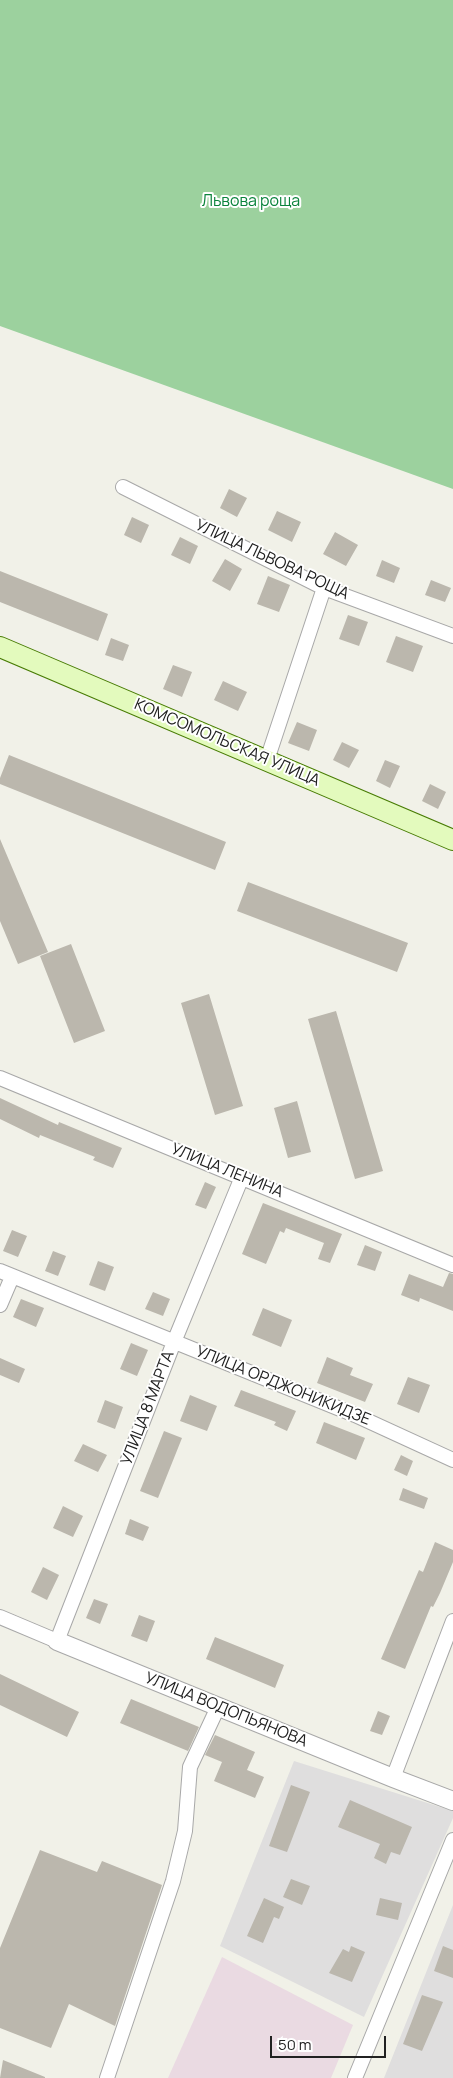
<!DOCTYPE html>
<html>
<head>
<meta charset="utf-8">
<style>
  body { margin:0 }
  #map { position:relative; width:453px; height:2078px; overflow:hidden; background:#f1f1e8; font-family:Manrope,sans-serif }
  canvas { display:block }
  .scale { position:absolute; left:270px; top:2036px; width:116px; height:22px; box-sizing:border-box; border:2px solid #212121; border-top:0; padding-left:6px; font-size:15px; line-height:18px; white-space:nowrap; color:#212121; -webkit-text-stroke:4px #fff; paint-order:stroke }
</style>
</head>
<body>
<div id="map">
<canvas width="453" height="2078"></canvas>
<div class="scale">50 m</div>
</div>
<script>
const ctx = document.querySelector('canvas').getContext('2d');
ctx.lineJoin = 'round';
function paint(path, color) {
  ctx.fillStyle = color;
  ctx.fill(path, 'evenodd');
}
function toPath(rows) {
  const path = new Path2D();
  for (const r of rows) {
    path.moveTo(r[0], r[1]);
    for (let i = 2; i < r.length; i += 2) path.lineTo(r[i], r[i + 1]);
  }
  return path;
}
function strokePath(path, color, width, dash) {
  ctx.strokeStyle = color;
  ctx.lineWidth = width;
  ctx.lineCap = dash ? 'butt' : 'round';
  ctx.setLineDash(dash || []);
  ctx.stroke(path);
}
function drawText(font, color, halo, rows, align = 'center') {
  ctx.font = font + ' Manrope,sans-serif';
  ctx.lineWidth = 4;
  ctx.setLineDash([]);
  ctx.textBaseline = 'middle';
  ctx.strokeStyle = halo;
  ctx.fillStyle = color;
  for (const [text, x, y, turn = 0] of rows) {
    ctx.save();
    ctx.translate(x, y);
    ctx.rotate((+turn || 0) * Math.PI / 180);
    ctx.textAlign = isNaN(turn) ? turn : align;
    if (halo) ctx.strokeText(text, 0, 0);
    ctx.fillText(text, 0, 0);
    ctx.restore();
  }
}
const residential = toPath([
  [294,1761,453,1811,453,1818,364,2017,220,1946],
  [453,1905,453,2078,384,2078]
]);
const industrial = toPath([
  [222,1957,353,2025,331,2078,168,2078]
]);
const forest = toPath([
  [0,0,453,0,453,489,0,326]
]);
const building = toPath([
  [229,489,247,498,237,517,220,508],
  [277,511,301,522,292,542,268,530],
  [132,517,149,525,141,543,124,535],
  [335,532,358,545,346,566,323,554],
  [180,537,198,546,190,564,171,555],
  [225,559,242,569,230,591,212,581],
  [382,560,400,568,394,583,376,576],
  [0,571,108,614,98,641,0,602],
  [268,576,290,585,279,612,257,604],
  [431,580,451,588,445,602,425,595],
  [348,615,368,622,359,646,339,639],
  [396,636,423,646,413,672,386,662],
  [111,638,129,645,123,661,105,655],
  [173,665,192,672,182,697,163,689],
  [223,681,247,692,238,711,214,700],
  [297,722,317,730,309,751,288,743],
  [342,742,359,750,349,768,333,760],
  [9,755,226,842,215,870,0,784,0,778],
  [385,760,400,766,390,788,376,781],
  [430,784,446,792,438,809,422,801],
  [0,839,48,952,18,964,0,921],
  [248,882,408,943,397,972,237,911],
  [71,944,105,1031,74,1043,40,956],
  [209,994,243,1106,215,1115,181,1003],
  [336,1011,383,1171,355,1179,308,1019],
  [0,1098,58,1125,59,1122,122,1148,113,1168,93,1160,95,1157,40,1135,39,1138,0,1119],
  [297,1101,311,1152,288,1158,274,1108],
  [205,1182,216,1187,206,1209,195,1205],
  [263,1203,342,1234,330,1263,318,1259,324,1243,286,1228,284,1233,280,1231,266,1264,242,1254],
  [12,1230,27,1236,18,1257,3,1251],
  [365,1245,382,1252,375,1271,357,1265],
  [53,1251,66,1256,58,1276,45,1271],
  [98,1261,114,1267,105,1291,89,1285],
  [449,1273,453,1274,453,1311,420,1298,419,1302,401,1295,409,1274,443,1287],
  [153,1292,170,1299,163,1316,145,1309],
  [21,1299,44,1308,36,1327,13,1317],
  [263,1308,292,1320,281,1347,252,1335],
  [131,1343,148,1350,137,1376,120,1369],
  [327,1357,353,1368,350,1375,373,1384,365,1402,317,1383],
  [0,1358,25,1369,19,1383,0,1375],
  [408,1377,430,1385,419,1413,397,1404],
  [241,1390,296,1411,287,1431,274,1425,276,1422,234,1406],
  [190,1395,217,1406,207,1431,180,1421],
  [105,1400,123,1407,115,1429,97,1422],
  [324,1422,365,1438,356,1460,316,1443],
  [164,1431,182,1438,158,1498,140,1491],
  [83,1444,107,1455,98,1472,74,1461],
  [401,1455,413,1461,407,1476,394,1470],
  [403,1488,428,1498,424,1509,399,1500],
  [63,1506,83,1516,73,1537,53,1528],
  [130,1519,149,1527,143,1541,125,1534],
  [435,1542,453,1550,453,1562,440,1593,433,1607,431,1606,405,1669,381,1659,419,1570,423,1572],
  [43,1567,59,1575,47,1600,31,1592],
  [94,1599,108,1604,100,1624,86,1618],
  [139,1615,155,1621,147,1642,131,1636],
  [215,1637,284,1665,275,1688,206,1659],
  [0,1674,79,1712,67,1737,0,1705],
  [131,1699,199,1727,188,1751,120,1723],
  [378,1711,390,1716,382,1735,370,1731],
  [215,1735,255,1752,247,1770,264,1777,255,1798,214,1781,222,1762,205,1755],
  [291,1785,310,1792,287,1852,269,1846],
  [350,1800,412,1827,400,1855,391,1852,386,1864,374,1858,380,1844,338,1827],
  [40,1850,97,1872,102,1861,162,1885,115,2026,69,2004,51,2048,0,2028,0,1948],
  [291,1879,310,1886,302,1905,283,1897],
  [264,1898,284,1907,279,1919,274,1917,263,1943,247,1936],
  [380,1898,402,1903,398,1920,376,1915],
  [351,1946,365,1952,352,1982,329,1973,343,1949,349,1952],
  [443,1946,453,1950,453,1978,434,1971],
  [422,1995,443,2002,422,2051,403,2044],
  [3,2060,45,2077,45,2078,0,2078]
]);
const minor = toPath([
  [123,487,324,588,453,636],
  [267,760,324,588],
  [0,1078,453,1265],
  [0,1271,355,1415,453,1460],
  [0,1305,12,1277],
  [0,1617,57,1641,174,1342,242,1177],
  [393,1778,453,1621],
  [107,2078,173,1881,185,1831,190,1767,218,1707],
  [355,2078,453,1840]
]);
const tertiary = toPath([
  [57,1641,393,1778,453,1801]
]);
const secondary = toPath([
  [0,647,453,840]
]);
const parkNames = [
  ["Львова роща",251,202]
];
const streetNames = [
  ["УЛИЦА ЛЬВОВА РОЩА",272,560,25],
  ["КОМСОМОЛЬСКАЯ УЛИЦА",227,743,23],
  ["УЛИЦА ЛЕНИНА",227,1171,22],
  ["УЛИЦА ОРДЖОНИКИДЗЕ",283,1386,22],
  ["УЛИЦА 8 МАРТА",148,1408,-69],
  ["УЛИЦА ВОДОПЬЯНОВА",226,1710,22]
];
paint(residential, '#dfdede');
paint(industrial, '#eadae2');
paint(forest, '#9cd19e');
paint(building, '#bbb7ad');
strokePath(minor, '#a8a8a8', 16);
strokePath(tertiary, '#a8a8a8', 20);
strokePath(secondary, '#487c04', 22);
strokePath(minor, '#fff', 14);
strokePath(tertiary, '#fff', 18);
strokePath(secondary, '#e3fabd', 20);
drawText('16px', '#0b833c', '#fff', parkNames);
drawText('16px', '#212121', '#fff', streetNames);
</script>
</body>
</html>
